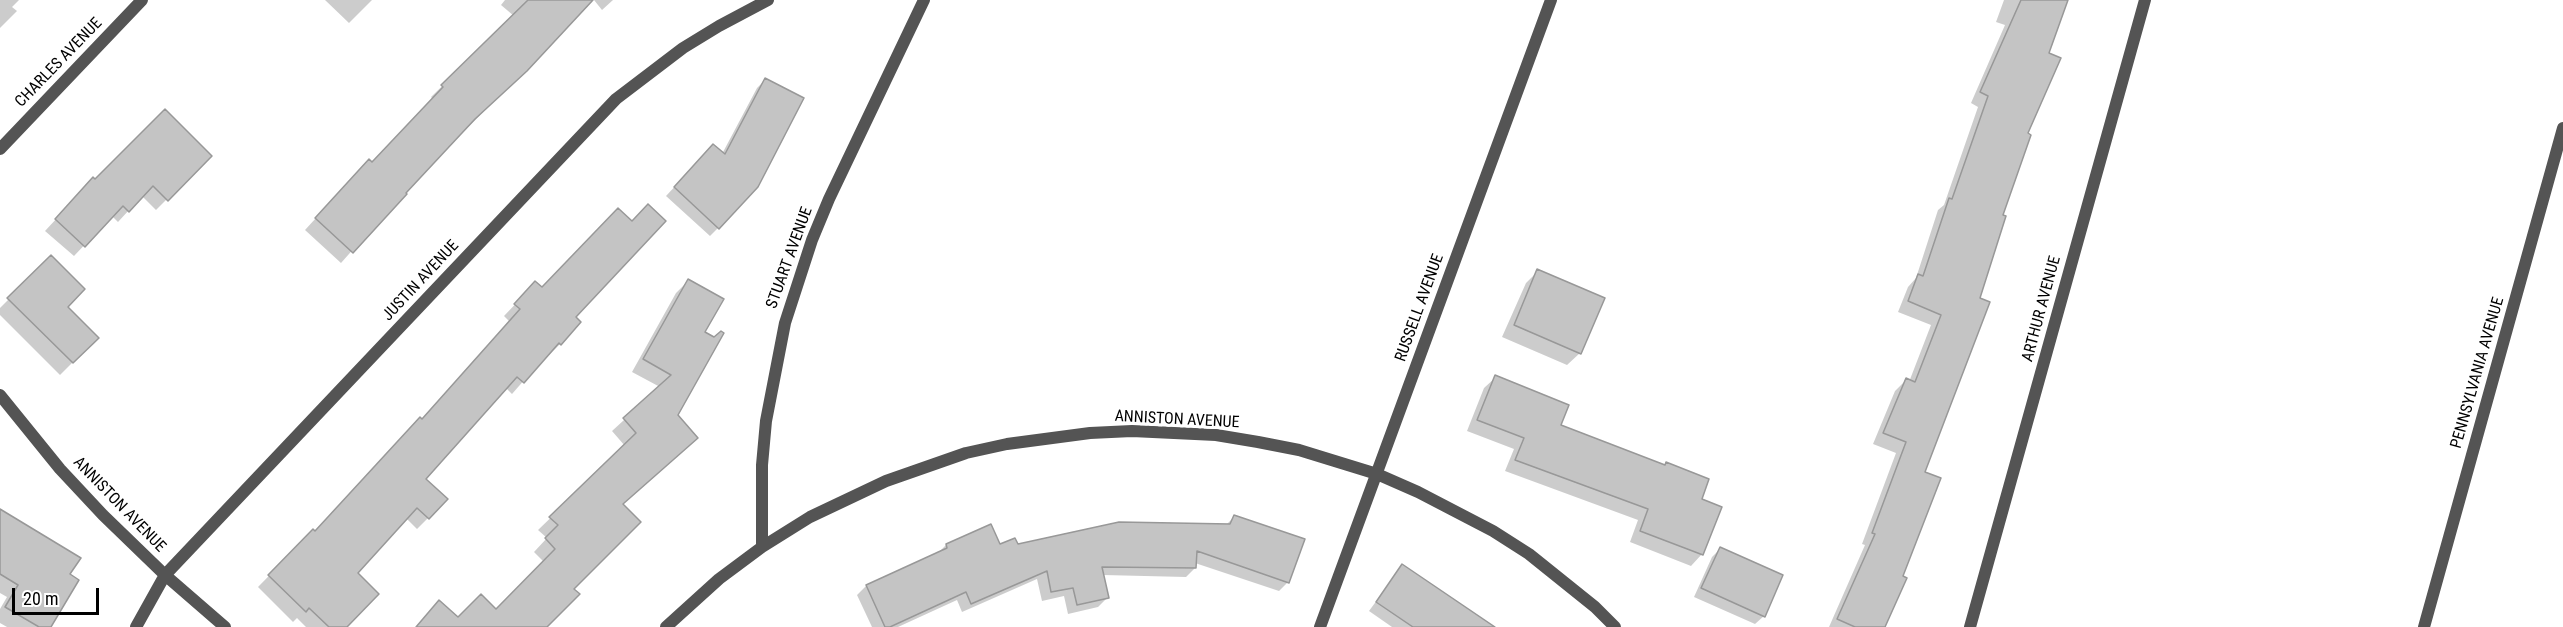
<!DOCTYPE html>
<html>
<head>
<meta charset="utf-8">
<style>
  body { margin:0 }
  #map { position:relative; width:2563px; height:627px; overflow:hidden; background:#fff; font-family:"Roboto Condensed",sans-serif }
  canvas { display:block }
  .scale { position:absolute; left:12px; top:588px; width:87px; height:27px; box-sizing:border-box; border:3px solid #000; border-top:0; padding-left:8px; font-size:18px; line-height:21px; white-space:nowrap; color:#000; -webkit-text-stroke:4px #fff; paint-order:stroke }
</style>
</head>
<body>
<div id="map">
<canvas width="2563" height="627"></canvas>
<div class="scale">20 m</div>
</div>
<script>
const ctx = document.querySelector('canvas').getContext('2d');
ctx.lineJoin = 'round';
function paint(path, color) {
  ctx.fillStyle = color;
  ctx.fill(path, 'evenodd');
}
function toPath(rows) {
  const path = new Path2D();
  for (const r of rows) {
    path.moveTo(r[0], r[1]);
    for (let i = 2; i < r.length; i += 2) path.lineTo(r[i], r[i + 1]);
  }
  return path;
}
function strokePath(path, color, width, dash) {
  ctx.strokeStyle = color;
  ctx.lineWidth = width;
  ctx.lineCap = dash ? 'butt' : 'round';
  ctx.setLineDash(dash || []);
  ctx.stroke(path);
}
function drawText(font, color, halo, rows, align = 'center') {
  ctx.font = font + ' "Roboto Condensed",sans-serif';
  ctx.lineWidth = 6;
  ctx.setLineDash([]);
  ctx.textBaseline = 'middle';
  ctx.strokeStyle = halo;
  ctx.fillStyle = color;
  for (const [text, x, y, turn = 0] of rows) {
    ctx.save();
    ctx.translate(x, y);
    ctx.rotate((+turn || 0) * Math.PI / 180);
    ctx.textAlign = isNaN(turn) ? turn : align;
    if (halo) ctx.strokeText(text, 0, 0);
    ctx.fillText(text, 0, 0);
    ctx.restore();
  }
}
const shadow = toPath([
  [0,0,19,0,12,7,17,11,0,28],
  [325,0,372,0,349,23],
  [505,0,591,0,525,70,403,193,341,263,305,230,358,172,372,163,433,99,431,97,514,16,501,5],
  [594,0,613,0,602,10],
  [2004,0,2067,0,2048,54,2026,134,1923,473,1883,627,1829,627,1865,545,1862,544,1896,453,1873,444,1895,391,1906,380,1909,382,1931,325,1898,312,1908,287,1916,278,1938,210,1944,205,1978,107,1971,103,2005,25,1996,22],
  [765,80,718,228,710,236,666,196,705,154,722,154,757,88],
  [210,156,156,210,142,196,118,222,112,216,74,256,45,231,83,190],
  [51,257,66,307,97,338,60,375,0,315,0,308],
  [1538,271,1580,353,1567,365,1502,337,1526,283],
  [688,281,703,333,622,504,572,589,545,627,416,627,439,602,458,619,496,611,544,562,534,552,547,538,538,530,625,446,612,431,660,387,632,372,676,293],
  [524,295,574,317,560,344,549,355,547,354,512,394,506,388,424,479,428,518,417,529,406,518,356,573,345,627,306,627,297,618,293,622,258,587,313,531,314,533,422,420,509,321,504,316],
  [1496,377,1559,426,1700,500,1702,554,1691,566,1630,542,1638,520,1505,471,1514,449,1467,431,1484,388],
  [0,511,68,575,49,627,7,627,0,623,0,609,7,597,0,593],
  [1234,517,1288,582,1279,591,1195,563,1195,568,1186,577,1103,575,1107,598,1098,607,1068,614,1064,596,1042,601,1037,579,962,612,957,600,898,627,872,627,857,595,866,586,938,553,946,545,1017,546,1226,525],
  [1720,549,1764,616,1755,624,1694,597,1712,557],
  [1402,566,1490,627,1392,627,1369,611]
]);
const building = toPath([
  [528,0,593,0,527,71,475,119,406,193,407,194,353,253,315,218,369,159,372,162,443,87,441,85,528,0],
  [2021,0,2068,0,2049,53,2061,58,2028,133,2031,135,2003,215,2006,216,1980,298,1990,302,1925,472,1941,478,1903,576,1907,578,1885,627,1855,627,1837,619,1875,534,1872,533,1906,442,1883,433,1906,378,1915,382,1941,315,1908,301,1918,274,1923,276,1949,198,1952,199,1988,96,1980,92,2021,0],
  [765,78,804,98,758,187,719,229,674,187,713,144,725,154,765,78],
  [165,109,212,156,168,201,153,186,129,212,123,206,85,247,55,219,93,177,95,179,165,109],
  [648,204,666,221,576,317,581,322,561,345,559,343,524,383,517,377,426,479,448,499,429,519,417,508,358,573,379,594,347,627,329,627,309,608,306,612,268,575,313,529,315,531,420,417,422,419,520,309,514,304,535,281,542,287,618,208,632,221,648,204],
  [51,255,85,289,68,307,99,338,73,363,7,298,51,255],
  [1537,269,1605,298,1581,354,1514,325,1537,269],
  [688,279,724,299,705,332,714,337,721,331,724,333,678,415,698,438,623,504,641,522,574,589,580,594,547,627,416,627,439,600,458,617,481,594,496,609,555,549,545,538,558,525,549,517,636,433,623,418,671,375,643,359,688,279],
  [1495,375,1569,405,1561,425,1665,465,1666,462,1709,479,1702,499,1722,507,1703,555,1640,531,1648,509,1515,460,1524,438,1477,420,1495,375],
  [0,509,81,558,70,574,79,580,51,627,39,627,5,607,18,585,0,574,0,509],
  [1234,515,1305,539,1289,583,1197,551,1196,568,1102,567,1109,598,1077,605,1073,588,1051,592,1047,571,971,604,966,592,890,627,885,627,866,585,947,548,946,544,991,524,1000,544,1015,538,1018,544,1119,522,1230,524,1234,515],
  [1720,547,1783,575,1765,617,1701,588,1720,547],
  [1402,564,1495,627,1413,627,1376,602,1402,564]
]);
const street = toPath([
  [0,149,142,0],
  [0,395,60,469,103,515,165,575,225,627],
  [762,547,762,465,766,421,785,323,812,240,829,199,924,0],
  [136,627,165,575,616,99,683,48,719,26,768,0],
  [666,627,719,579,762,547,810,517,886,481,966,453,1007,444,1090,433,1132,431,1216,435,1258,442,1299,450,1377,474,1418,492,1493,531,1529,554,1595,607,1615,627],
  [1320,627,1551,0],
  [1970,627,2145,0],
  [2424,627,2563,128]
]);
const streetNames = [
  ["CHARLES AVENUE",59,63,-46],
  ["STUART AVENUE",790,258,-70],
  ["JUSTIN AVENUE",421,281,-47],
  ["RUSSELL AVENUE",1420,308,-70],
  ["ARTHUR AVENUE",2042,309,-75],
  ["PENNSYLVANIA AVENUE",2478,373,-74],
  ["ANNISTON AVENUE",1177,420,3],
  ["ANNISTON AVENUE",119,505,46]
];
paint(shadow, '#0003');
paint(building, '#c4c4c4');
strokePath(building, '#989898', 1.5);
strokePath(street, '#545454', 12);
drawText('16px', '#000', '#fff', streetNames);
</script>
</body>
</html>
